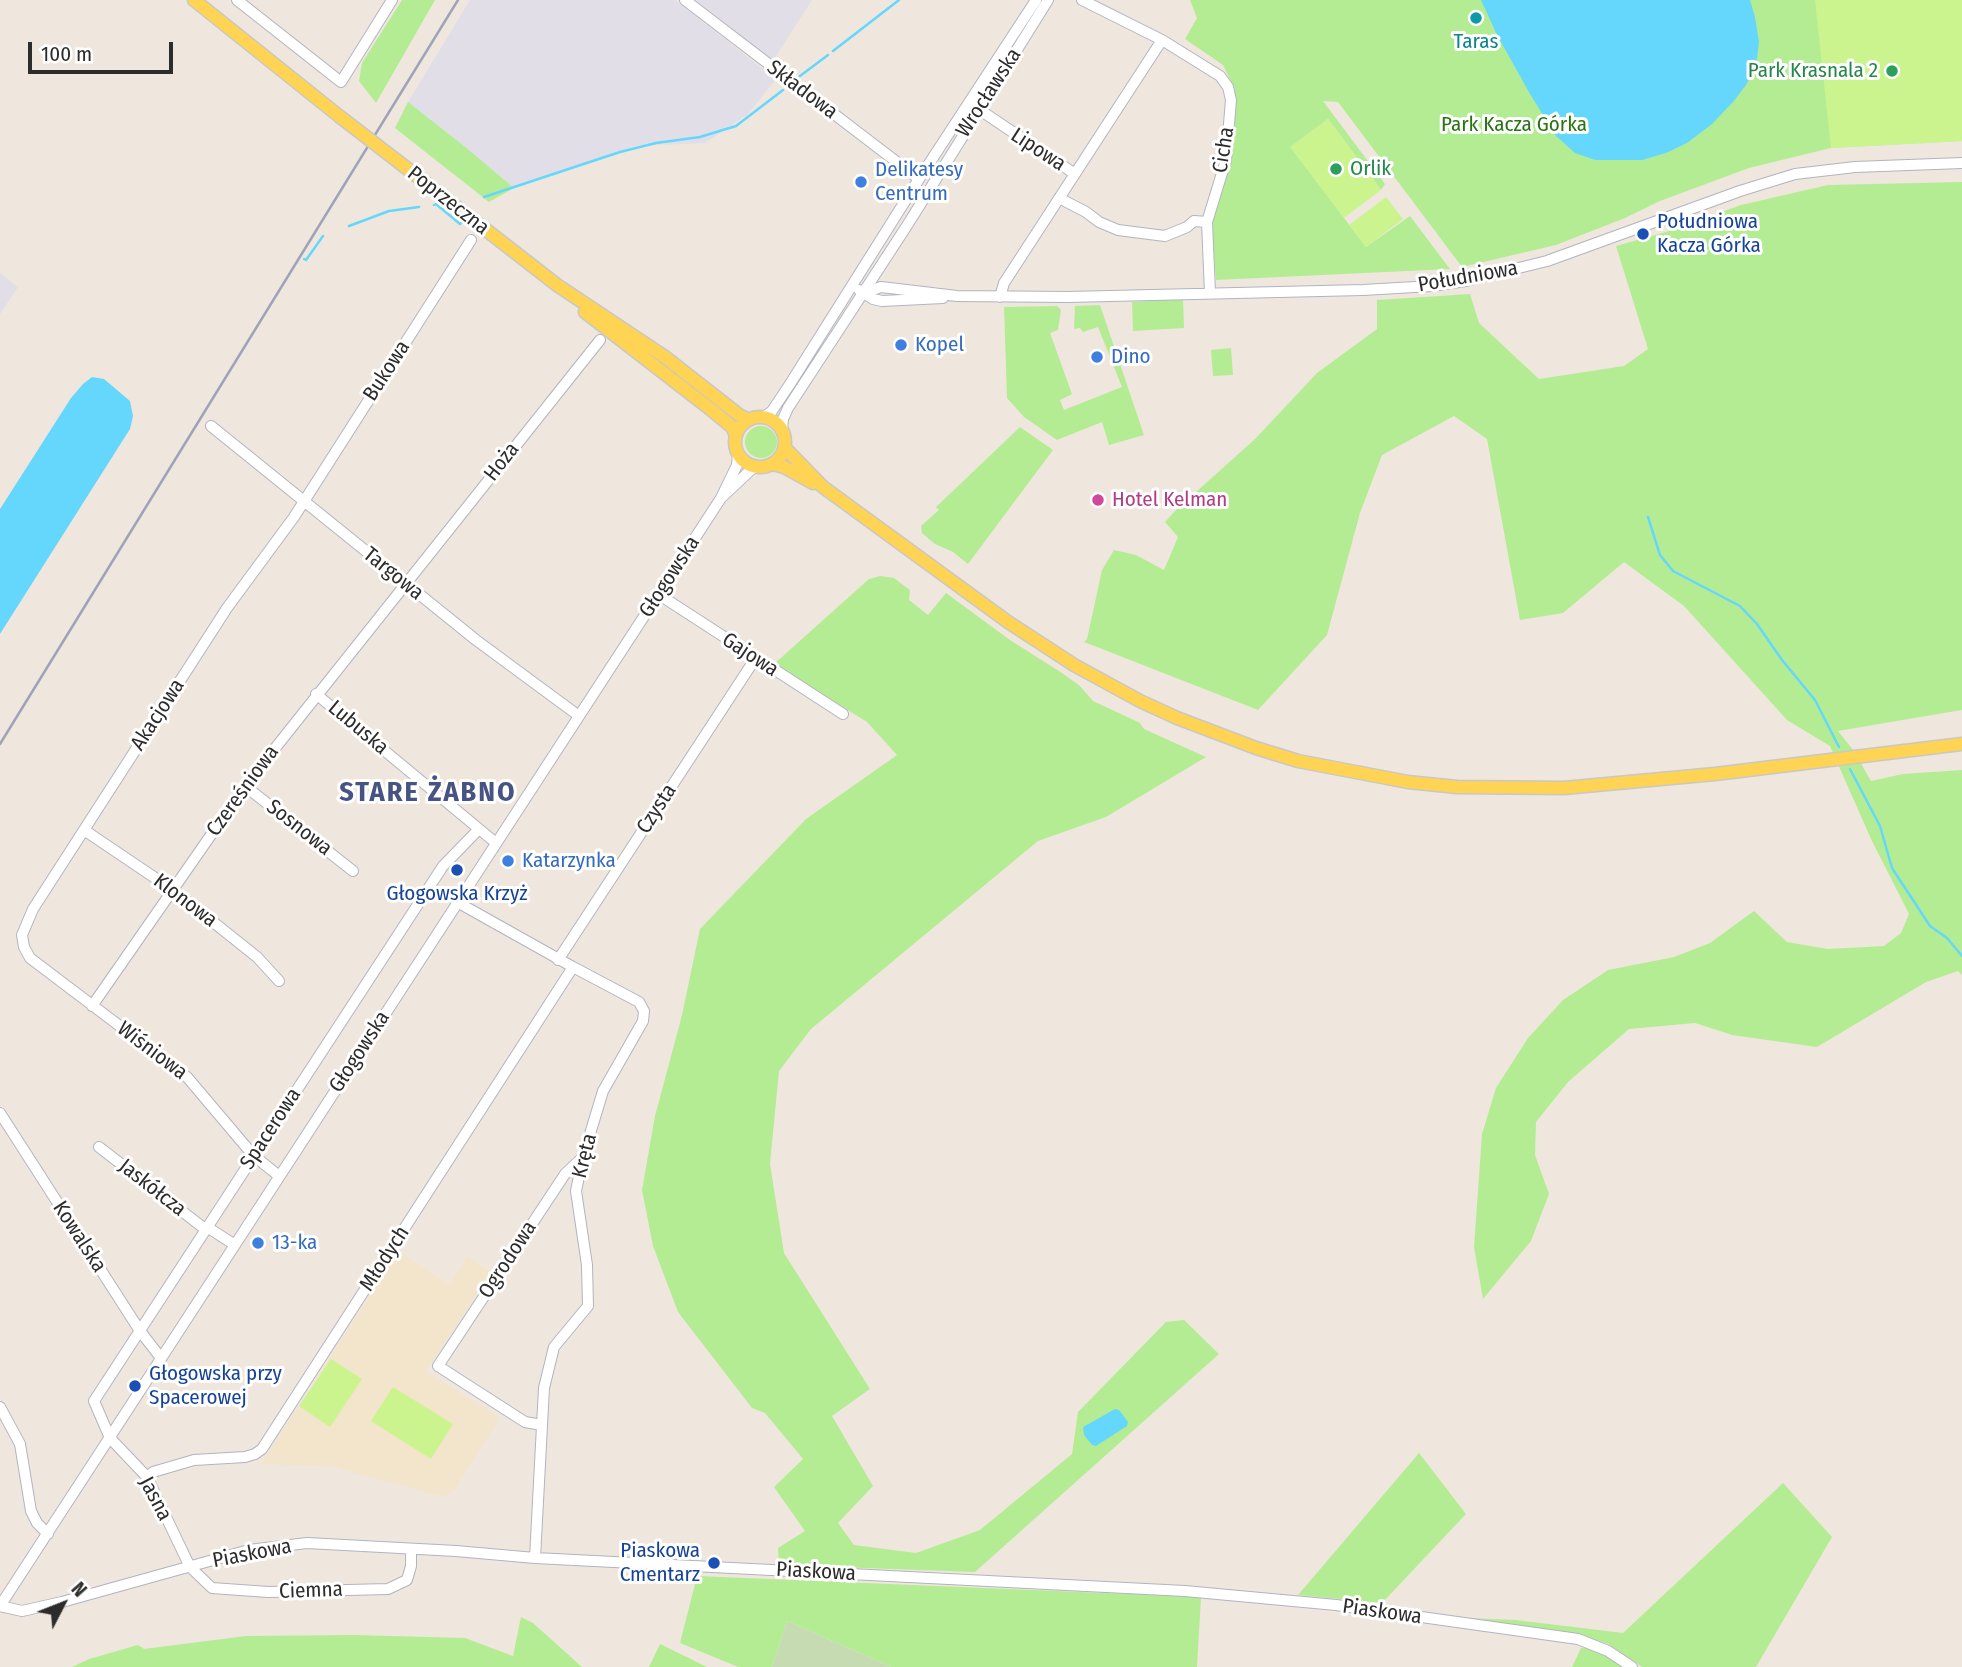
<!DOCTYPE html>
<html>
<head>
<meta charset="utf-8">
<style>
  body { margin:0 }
  #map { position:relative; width:1962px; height:1667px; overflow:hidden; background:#efe7dd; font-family:"Fira Sans Condensed",sans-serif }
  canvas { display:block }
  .north { position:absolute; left:28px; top:1569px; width:70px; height:70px; -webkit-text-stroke:5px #fff; paint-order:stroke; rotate:48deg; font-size:19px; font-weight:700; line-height:28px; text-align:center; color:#2c2c2c }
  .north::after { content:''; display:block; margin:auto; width:24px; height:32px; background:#2c2c2c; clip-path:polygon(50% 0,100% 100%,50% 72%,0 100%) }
  .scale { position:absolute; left:28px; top:42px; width:145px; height:32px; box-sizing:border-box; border:4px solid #2c2c2c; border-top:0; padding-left:9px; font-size:21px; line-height:24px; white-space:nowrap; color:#2c2c2c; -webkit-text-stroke:5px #fff; paint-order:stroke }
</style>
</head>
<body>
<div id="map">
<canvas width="1962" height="1667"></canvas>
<div class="north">N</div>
<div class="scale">100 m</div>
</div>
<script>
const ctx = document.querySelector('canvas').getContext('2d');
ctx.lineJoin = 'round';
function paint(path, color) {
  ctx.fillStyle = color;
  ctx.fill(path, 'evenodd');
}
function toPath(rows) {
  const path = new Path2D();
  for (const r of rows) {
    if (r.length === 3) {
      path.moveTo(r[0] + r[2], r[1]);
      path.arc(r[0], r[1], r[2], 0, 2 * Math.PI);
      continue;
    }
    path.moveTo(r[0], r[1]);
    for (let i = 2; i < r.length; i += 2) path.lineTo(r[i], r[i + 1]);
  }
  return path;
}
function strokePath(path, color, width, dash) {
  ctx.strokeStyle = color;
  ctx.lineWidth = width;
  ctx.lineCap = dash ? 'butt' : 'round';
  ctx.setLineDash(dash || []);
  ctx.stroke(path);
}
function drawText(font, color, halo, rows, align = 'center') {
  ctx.font = font + ' "Fira Sans Condensed",sans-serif';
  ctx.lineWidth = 6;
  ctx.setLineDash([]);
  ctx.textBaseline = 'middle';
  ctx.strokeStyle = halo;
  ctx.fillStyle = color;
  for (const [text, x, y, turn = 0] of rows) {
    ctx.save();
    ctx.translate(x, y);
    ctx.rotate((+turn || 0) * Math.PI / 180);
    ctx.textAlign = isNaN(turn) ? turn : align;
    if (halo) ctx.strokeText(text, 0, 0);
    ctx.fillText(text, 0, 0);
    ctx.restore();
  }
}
const industrial = toPath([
  [470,0,675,0,776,79,748,114,705,143,636,146,514,188,408,102],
  [696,0,812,0,773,61],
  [0,273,18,287,0,314]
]);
const education = toPath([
  [399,1251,449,1284,467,1257,491,1272,426,1371,500,1418,454,1491,443,1497,330,1466,261,1464]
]);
const green = toPath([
  [402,0,435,0,376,103,359,81,362,63],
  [1190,0,1962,0,1962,141,1831,148,1749,168,1660,201,1625,218,1556,245,1462,267,1338,102,1323,101,1385,184,1381,190,1328,119,1291,147,1344,218,1366,247,1410,216,1450,269,1216,280,1210,212,1211,193,1230,162,1235,89,1223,65,1185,39,1197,18],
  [408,102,464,146,514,188,489,202,395,128],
  [1962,182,1962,710,1838,731,1854,751,1871,781,1903,774,1962,770,1962,975,1958,971,1926,982,1817,1047,1732,1035,1695,1023,1629,1029,1568,1082,1536,1122,1535,1155,1549,1194,1531,1241,1483,1299,1474,1247,1482,1134,1496,1088,1528,1038,1563,1000,1608,970,1674,957,1710,943,1754,911,1787,942,1828,949,1884,946,1901,933,1909,914,1871,839,1830,746,1787,720,1684,606,1624,562,1563,613,1520,620,1487,439,1454,416,1382,455,1360,513,1327,635,1258,710,1084,642,1087,639,1102,570,1114,550,1136,555,1164,570,1178,537,1165,522,1176,510,1255,439,1317,373,1377,329,1377,300,1470,294,1479,323,1539,379,1624,366,1648,349,1616,246,1666,232,1741,205,1828,185],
  [1183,299,1184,328,1133,331,1132,302],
  [1100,305,1144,435,1109,445,1102,422,1057,440,1024,417,1007,398,1004,307,1057,306,1061,310,1058,330,1050,333,1072,394,1060,400,1064,410,1122,387,1098,327,1083,332,1080,328,1074,329,1075,306],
  [1231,348,1233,375,1213,376,1211,350],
  [761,442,16],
  [1020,427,1053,450,968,564,953,552,935,544,922,533,921,526,939,510,936,507],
  [880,576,894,578,910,590,909,600,928,615,946,593,1010,640,1062,673,1080,686,1093,701,1140,723,1144,729,1206,757,1106,817,1038,841,811,1029,779,1071,770,1164,784,1253,870,1389,832,1416,873,1486,838,1523,854,1545,916,1553,980,1530,1072,1454,1078,1412,1166,1322,1184,1320,1219,1354,975,1572,779,1565,778,1548,805,1531,774,1487,803,1459,765,1413,752,1408,678,1312,653,1246,642,1190,655,1116,682,1015,700,929,806,819,897,755,867,722,774,664,869,579],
  [1419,1453,1466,1514,1382,1603,1298,1595],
  [1783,1483,1832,1537,1756,1667,1642,1667,1608,1644,1585,1637,1467,1618,1516,1620,1623,1633],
  [697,1576,1201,1597,1197,1667,891,1667,787,1621,772,1667,738,1667,680,1643],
  [521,1617,533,1623,582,1667,72,1667,89,1659,138,1645,144,1649,246,1636,355,1635,465,1638,513,1656],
  [660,1644,707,1667,649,1667],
  [1592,1647,1622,1667,1572,1667,1581,1648]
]);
const cemetery = toPath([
  [787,1621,891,1667,772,1667]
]);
const pitch = toPath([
  [1815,0,1962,0,1962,141,1831,148],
  [1328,119,1381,190,1344,218,1290,147],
  [1386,197,1403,219,1366,247,1349,225],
  [331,1359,362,1379,330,1427,299,1406],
  [393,1387,453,1424,431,1459,371,1421]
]);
const water = toPath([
  [1481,0,1750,0,1755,17,1759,42,1756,67,1746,85,1733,102,1712,124,1687,143,1666,153,1642,160,1595,160,1575,153,1556,136,1530,94,1497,35],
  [92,377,104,379,130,401,133,416,130,429,0,634,0,509,71,398,83,384],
  [1115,1409,1119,1410,1128,1422,1127,1426,1096,1446,1092,1445,1084,1435,1083,1427]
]);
const stream = toPath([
  [833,51,899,0],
  [796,79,828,55],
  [484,197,620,152,656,143,700,137,736,126,783,90],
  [434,205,436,204,460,224,462,222],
  [349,226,389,211,419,207],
  [304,259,306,260,323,236],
  [1648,517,1660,555,1673,571,1740,606,1757,624,1782,660,1815,700,1839,747],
  [1850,769,1880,826,1892,868,1930,926,1947,938,1962,956]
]);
const minor = toPath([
  [237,0,341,82,392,0],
  [685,0,919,179],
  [1082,0,1162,40,1220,76,1228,87,1231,100,1226,160,1207,222,1210,293],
  [974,106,1075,174],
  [1059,198,1086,212,1099,222,1118,230,1165,236,1187,227,1194,221,1207,222],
  [859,290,873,299,882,301,943,298],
  [864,293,881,287,957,296,1068,297,1363,290,1432,286,1466,281,1547,261,1740,191,1795,174,1855,167,1962,163],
  [1000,297,1004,283,1162,40],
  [764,417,772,411,790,384,919,179,1036,0],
  [211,426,476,640,579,716],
  [782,429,783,419,788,408,908,224,1048,0],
  [721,498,754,467],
  [658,594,843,714],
  [316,694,496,843],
  [245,786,353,871],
  [84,830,173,890,257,957,279,981],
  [457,902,573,967,639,1002,644,1011,643,1021,603,1091,583,1157,576,1191,587,1265,588,1306,554,1347,544,1388,535,1558],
  [558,960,755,659],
  [92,1006,245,786,600,340],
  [0,1113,140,1331,161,1358],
  [99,1147,205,1229],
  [279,1176,253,1155,187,1077,30,958,24,947,22,935,33,909,227,608,294,517,471,240],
  [207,1227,235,1245],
  [0,1407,20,1444,31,1511,37,1523,48,1534],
  [542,1425,525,1422,438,1366,565,1174,583,1157],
  [147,1477,153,1472,194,1460,245,1457,255,1454,262,1449,573,967],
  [411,1549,411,1566,407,1580,388,1589,268,1592,212,1588,190,1567,147,1477,110,1438,94,1401,443,866,479,829],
  [0,1606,22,1611,62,1602,249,1550,307,1543,456,1551,535,1558,1185,1591,1336,1605,1578,1639,1608,1651,1632,1667],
  [0,1606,721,498,737,465,738,454]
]);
const major = toPath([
  [194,0,339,116],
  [400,163,557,285,665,357,739,415,749,420],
  [585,312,709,408,732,427,736,435],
  [760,442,25],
  [785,448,823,487,1008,622,1074,665,1140,701,1177,718,1256,748,1298,761,1408,782,1457,787,1564,788,1715,774,1962,744],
  [773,464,784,467,813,483]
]);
const rail = toPath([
  [0,744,458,0]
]);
const majorBridge = toPath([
  [339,116,400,163]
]);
const markers = [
  [1476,18,7,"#0f9aa8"],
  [1892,71,7,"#2e9e5b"],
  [1336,169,7,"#2e9e5b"],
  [861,182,7,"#3f7fe0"],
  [1643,234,7,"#1a4fb4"],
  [901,345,7,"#3f7fe0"],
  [1097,357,7,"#3f7fe0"],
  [1098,500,7,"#d1479c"],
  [508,861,7,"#3f7fe0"],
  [457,870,7,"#1a4fb4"],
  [258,1243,7,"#3f7fe0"],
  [135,1386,7,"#1a4fb4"],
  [714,1563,7,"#1a4fb4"]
];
const cultureNames = [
  ["Taras",1476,42]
];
const leisureNames = [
  ["Park Krasnala 2",1878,71],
  ["Orlik",1350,169,"left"]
];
const streetNames = [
  ["Składowa",802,90,37],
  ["Wrocławska",989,93,-57],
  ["Lipowa",1038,150,33],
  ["Cicha",1224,150,-81],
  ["Poprzeczna",448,201,38],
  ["Południowa",1468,277,-10],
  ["Bukowa",387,371,-57],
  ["Hoża",502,462,-52],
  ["Targowa",393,574,39],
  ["Głogowska",670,577,-57],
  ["Gajowa",750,655,33],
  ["Akacjowa",158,715,-57],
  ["Lubuska",358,728,40],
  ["Czereśniowa",243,791,-54],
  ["Czysta",657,809,-57],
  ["Sosnowa",299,828,38],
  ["Klonowa",185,901,37],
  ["Wiśniowa",152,1051,37],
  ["Głogowska",360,1052,-57],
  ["Spacerowa",271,1129,-57],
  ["Kręta",585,1156,-76],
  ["Jaskółcza",152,1188,38],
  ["Kowalska",79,1237,57],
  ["Młodych",385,1259,-57],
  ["Ogrodowa",508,1260,-57],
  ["Jasna",155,1499,62],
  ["Piaskowa",252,1554,-11],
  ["Piaskowa",816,1572,3],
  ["Ciemna",311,1591,-2],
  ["Piaskowa",1382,1612,8]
];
const parkNames = [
  ["Park Kacza Górka",1514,125]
];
const shopNames = [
  ["Delikatesy",875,170],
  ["Centrum",875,194],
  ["Kopel",915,345],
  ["Dino",1111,357],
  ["Katarzynka",522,861],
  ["13-ka",272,1243]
];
const transitNames = [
  ["Południowa",1657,222],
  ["Kacza Górka",1657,246],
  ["Głogowska Krzyż",457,894,"center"],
  ["Głogowska przy",149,1374],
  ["Spacerowej",149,1398],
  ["Piaskowa",700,1551,"right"],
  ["Cmentarz",700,1575,"right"]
];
const hotelNames = [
  ["Hotel Kelman",1112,500]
];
const districtNames = [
  ["STARE ŻABNO",428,793]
];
paint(industrial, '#e1dee7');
paint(education, '#f2e5cb');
paint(green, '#b4ec94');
paint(cemetery, '#c7dbb2');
paint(pitch, '#cbf48f');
paint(water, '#65d7fc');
strokePath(stream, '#65d7fc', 2.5);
strokePath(minor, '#b1b4c1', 12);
strokePath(major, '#c8c8c8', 15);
strokePath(minor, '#fff', 10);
strokePath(major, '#ffd353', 12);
strokePath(rail, '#9fa3b9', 2.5);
strokePath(majorBridge, '#c8c8c8', 15, []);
strokePath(majorBridge, '#ffd353', 12);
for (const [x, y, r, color] of markers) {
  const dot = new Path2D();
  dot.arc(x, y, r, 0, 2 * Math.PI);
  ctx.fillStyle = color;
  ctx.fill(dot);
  strokePath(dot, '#fff', 2.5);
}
drawText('21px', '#0d838f', '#fff', cultureNames);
drawText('21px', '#27864d', '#fff', leisureNames, 'right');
drawText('21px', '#2c2c2c', '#fff', streetNames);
drawText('21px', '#297312', '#fff', parkNames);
drawText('21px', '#366cbe', '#fff', shopNames, 'left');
drawText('21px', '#164399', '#fff', transitNames, 'left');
drawText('21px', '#b23c85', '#fff', hotelNames, 'left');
ctx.letterSpacing = '2px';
drawText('bold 28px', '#475383', '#fff', districtNames);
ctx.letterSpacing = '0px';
</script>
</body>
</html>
